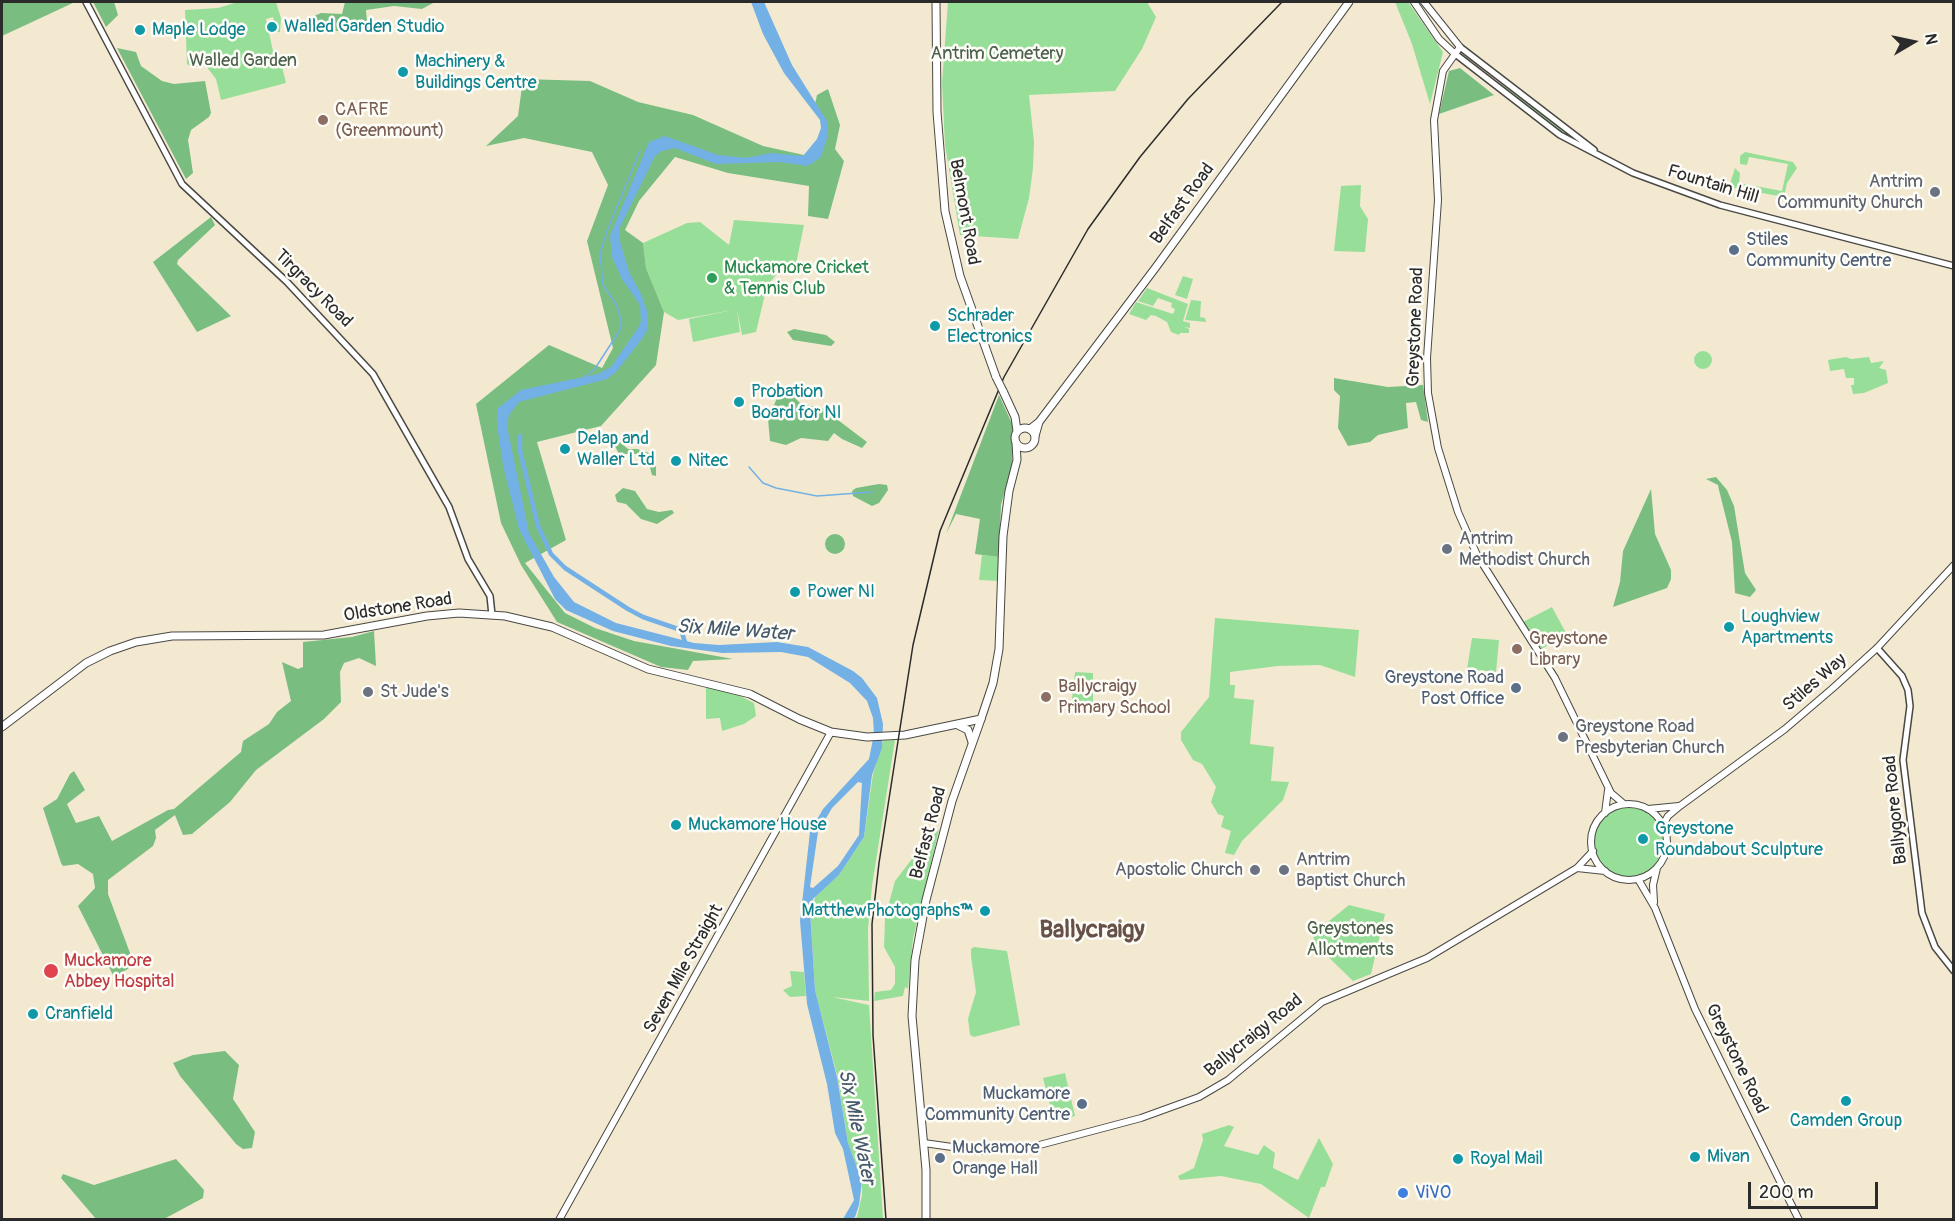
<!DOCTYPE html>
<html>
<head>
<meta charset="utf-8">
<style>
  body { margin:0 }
  #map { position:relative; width:1955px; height:1221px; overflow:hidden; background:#f3e9d1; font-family:Pangolin,sans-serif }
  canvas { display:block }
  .frame { position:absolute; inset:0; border:3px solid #2b2b2b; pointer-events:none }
  .north { position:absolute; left:1883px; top:12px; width:60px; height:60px; -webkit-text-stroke:4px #fdfcf7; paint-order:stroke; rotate:81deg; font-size:16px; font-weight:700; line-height:24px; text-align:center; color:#2b2b2b }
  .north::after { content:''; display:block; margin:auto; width:21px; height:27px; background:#2b2b2b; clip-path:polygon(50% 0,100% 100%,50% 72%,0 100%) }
  .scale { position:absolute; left:1748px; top:1182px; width:130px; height:27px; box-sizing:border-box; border:3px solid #2b2b2b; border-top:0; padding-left:8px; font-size:18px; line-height:21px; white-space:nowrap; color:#2b2b2b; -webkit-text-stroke:4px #fdfcf7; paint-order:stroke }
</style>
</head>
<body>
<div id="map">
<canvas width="1955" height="1221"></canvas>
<div class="frame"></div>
<div class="north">N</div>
<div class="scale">200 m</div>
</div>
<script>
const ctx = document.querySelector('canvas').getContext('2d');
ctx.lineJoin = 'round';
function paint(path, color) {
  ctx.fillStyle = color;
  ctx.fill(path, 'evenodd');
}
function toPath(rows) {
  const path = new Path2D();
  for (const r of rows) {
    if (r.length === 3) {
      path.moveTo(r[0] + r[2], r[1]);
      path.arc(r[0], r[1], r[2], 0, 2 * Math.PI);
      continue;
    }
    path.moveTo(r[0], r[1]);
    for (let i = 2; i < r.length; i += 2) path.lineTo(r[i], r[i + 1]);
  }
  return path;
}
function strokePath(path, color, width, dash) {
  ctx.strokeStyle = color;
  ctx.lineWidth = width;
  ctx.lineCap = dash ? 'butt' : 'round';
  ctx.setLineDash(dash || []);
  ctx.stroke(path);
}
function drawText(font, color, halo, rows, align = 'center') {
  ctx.font = font + ' Pangolin,sans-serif';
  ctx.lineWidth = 5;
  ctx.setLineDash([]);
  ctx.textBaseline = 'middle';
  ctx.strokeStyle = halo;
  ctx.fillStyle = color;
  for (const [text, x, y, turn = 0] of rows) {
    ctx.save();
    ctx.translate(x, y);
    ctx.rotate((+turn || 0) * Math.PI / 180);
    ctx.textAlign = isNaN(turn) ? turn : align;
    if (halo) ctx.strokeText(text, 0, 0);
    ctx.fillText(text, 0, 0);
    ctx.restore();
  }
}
const green = toPath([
  [238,2,276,2,281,18,280,32,277,32,273,17,266,19,273,51,278,50,286,83,221,100,216,79,206,66,192,67,187,64,185,10,218,8],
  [948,2,1147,2,1156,17,1142,49,1115,91,1029,95,1034,142,1033,168,1029,198,1018,239,960,235,945,145,942,83],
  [1395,2,1408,2,1443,52,1430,104,1412,44],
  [1496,80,1581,143,1580,144,1548,124],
  [1745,152,1793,162,1797,168,1787,183,1784,197,1729,187,1735,168,1740,173,1739,183,1782,191,1788,164,1749,157,1747,165,1740,164,1740,156],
  [1361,185,1360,206,1368,219,1365,252,1334,251,1341,186],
  [734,220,804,225,796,264,781,269,767,286,756,332,742,335,737,309,740,332,693,342,689,319,733,310,678,320,664,312,646,268,643,243,687,223,700,222,729,245],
  [1183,276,1193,279,1187,299,1175,295],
  [1147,288,1188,304,1183,321,1190,323,1190,328,1184,327,1189,329,1189,333,1180,333,1179,335,1171,332,1167,322,1156,316,1151,315,1146,320,1129,314,1136,302,1173,314,1175,309,1171,307,1172,303,1158,298,1153,306,1138,301],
  [1191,300,1201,301,1200,317,1205,318,1206,322,1185,320],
  [1703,360,9],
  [1846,357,1851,359,1869,357,1871,363,1884,361,1879,368,1886,370,1888,383,1864,393,1853,394,1851,385,1854,385,1854,378,1846,378,1844,369,1830,371,1828,360],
  [982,555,999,557,999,581,979,580],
  [1552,607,1566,633,1542,649,1523,622],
  [1215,618,1359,630,1355,677,1320,665,1278,666,1230,672,1230,685,1235,685,1234,698,1254,700,1250,744,1274,747,1271,781,1289,782,1283,800,1242,841,1234,855,1225,853,1231,831,1221,827,1224,816,1218,814,1211,802,1216,787,1202,764,1193,760,1181,740,1181,732,1209,697],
  [1472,638,1499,640,1496,672,1467,669],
  [1075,672,1093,673,1093,708,1071,708],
  [706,687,734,693,754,703,756,716,744,724,722,731,720,718,706,719],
  [895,740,872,886,868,929,869,1001,832,997,869,1005,883,1219,852,1219,857,1217,862,1195,862,1181,848,1143,837,1075,815,990,810,910,816,896,839,875,864,837,873,774,883,741],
  [1629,842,35],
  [939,830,913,939,908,989,905,987,903,996,874,1001,875,992,891,990,895,984,895,967,884,947,885,918,895,881,928,838],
  [1349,905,1385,914,1371,974,1353,981,1315,944,1313,934],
  [974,947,1007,951,1020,1025,974,1037,970,1035,968,1019,976,992,971,956,971,949],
  [790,971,804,972,806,996,790,997,783,990,792,986],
  [1065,1073,1075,1116,1054,1121,1043,1078],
  [1229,1125,1234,1127,1224,1146,1258,1155,1264,1145,1275,1153,1273,1168,1298,1180,1319,1138,1333,1164,1325,1187,1321,1187,1309,1218,1261,1184,1221,1176,1180,1180,1178,1176,1194,1168,1203,1140,1202,1134]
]);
const forest = toPath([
  [2,2,75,2,2,36],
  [93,2,114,2,118,15,106,27],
  [345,2,435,2,422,9,394,6,366,10,367,22,358,30,309,32,308,24,312,17,321,13,342,14],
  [117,48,136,52,141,66,162,81,174,84,205,81,211,113,209,117,191,130,188,140,193,173,186,179],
  [1460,68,1494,95,1439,114,1449,71],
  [523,79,590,81,638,102,693,115,763,146,804,155,811,154,825,130,815,104,817,95,828,89,840,125,835,149,844,161,828,219,808,216,809,186,728,173,675,157,639,201,625,230,643,243,646,268,664,312,656,365,601,426,537,442,566,540,525,563,565,613,595,628,634,641,733,659,693,661,688,670,661,667,557,622,521,565,501,523,476,404,549,345,602,368,613,348,587,241,608,185,592,152,524,138,486,146,518,116],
  [211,217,215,225,178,260,177,264,231,316,197,332,153,262],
  [794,329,826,335,835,342,831,346,793,340,787,332],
  [1334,378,1388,387,1423,385,1428,422,1421,420,1416,402,1406,403,1408,428,1378,435,1370,442,1348,446,1338,428,1340,396,1334,390],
  [780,391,792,395,801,404,822,408,867,442,862,448,842,439,834,433,828,441,801,438,786,445,770,441,768,419],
  [999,395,1013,426,1012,465,1001,505,999,557,975,554,980,519,956,514,946,534],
  [620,442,628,449,637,449,652,454,656,462,656,476,652,475,647,456,640,454,619,454,615,446],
  [1716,477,1727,490,1734,506,1745,573,1756,590,1750,597,1735,593,1732,542,1719,490,1718,485,1706,479],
  [879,484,887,485,888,490,879,503,872,506,853,496,852,491,856,488],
  [623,488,635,491,647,509,659,512,672,510,674,513,657,524,641,519,626,504,617,502,615,495],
  [1651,489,1655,534,1671,570,1671,579,1667,588,1613,607,1620,582,1623,551],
  [835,544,10],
  [374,631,376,666,359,658,344,663,340,672,341,702,324,719,256,770,230,802,192,834,183,835,175,815,155,830,156,838,153,846,108,880,108,894,130,953,138,963,114,977,78,906,95,888,93,874,78,864,63,866,61,863,43,808,57,799,70,774,74,771,85,790,67,804,76,823,99,816,112,841,168,810,174,809,241,752,243,741,269,724,277,712,291,701,282,662,298,669,303,667,303,642,352,637],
  [225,1051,239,1065,233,1099,255,1132,252,1148,243,1149,236,1144,180,1076,173,1063,193,1055],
  [176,1159,204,1190,203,1198,164,1219,96,1219,61,1178,63,1174,94,1185]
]);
const water = toPath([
  [751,2,764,2,792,65,827,121,828,135,821,157,808,166,780,162,716,164,675,148,662,151,655,156,620,227,619,238,629,272,641,294,648,314,648,329,642,339,616,372,607,379,519,402,509,415,507,426,529,533,554,577,574,602,616,623,694,643,719,645,777,642,808,647,853,671,862,678,877,698,883,724,882,748,872,775,864,837,839,875,813,899,810,910,815,990,837,1077,848,1143,862,1181,859,1205,855,1217,852,1219,843,1219,854,1200,843,1149,835,1133,827,1084,807,1004,800,921,810,832,823,809,869,759,874,734,873,718,867,701,850,683,808,657,781,652,722,653,671,646,613,631,566,610,555,599,519,529,503,465,497,425,497,409,521,390,598,374,611,367,638,328,641,321,640,305,622,279,612,257,610,236,649,142,665,136,718,155,746,158,771,153,803,156,817,139,821,128,820,120,784,73,763,34],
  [858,782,862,783,859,835,838,866,813,888,810,887,818,832,832,808]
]);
const stream = toPath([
  [584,377,594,370,620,330,620,316,616,304,603,285,600,254,607,231,640,151],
  [749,467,763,483,776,488,817,496,872,492]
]);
const canal = toPath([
  [520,436,520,450,538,526,551,554,565,568,628,609,643,617,681,630,686,645]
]);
const tertiary = toPath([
  [86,2,182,184,287,282,373,374,449,507,468,559,490,596,492,615],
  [1460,47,1594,150],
  [1454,53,1560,135,1633,173,1720,205,1954,266],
  [1877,648,1902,676,1908,690,1910,706,1903,760,1922,913,1935,947,1954,971]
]);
const secondary = toPath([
  [1414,2,1439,39,1454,53],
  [1424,2,1460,47,1443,71,1434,120,1438,200,1427,358,1428,393,1438,448,1458,512,1477,555,1555,678,1611,793,1624,804],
  [1629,842,38],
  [1648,809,1679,806],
  [1605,813,1608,790],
  [1663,825,1668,816,1680,806,1785,729,1833,688,1877,648,1954,565],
  [1577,868,1605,871],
  [1638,879,1655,908,1695,1009,1799,1220],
  [1654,902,1653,885,1657,868],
  [924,1143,980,1151,1032,1147,1141,1118,1199,1097,1228,1080,1322,1002,1427,958,1577,868,1593,851],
  [559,1220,831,732]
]);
const primary = toPath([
  [1030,429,1039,422,1156,267,1349,2],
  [1035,436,1039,422],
  [926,1220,926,1170,912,1016,915,960,926,900,952,801,981,719]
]);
const trunk = toPath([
  [936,2,937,112,945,211,960,276,996,377],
  [1003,391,1015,417,1017,431],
  [1025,438,10],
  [958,725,968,730,972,742],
  [2,727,86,663,110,651,136,642,172,636,324,635,427,616,459,613,505,616,552,627,648,669,750,694,799,719,831,732,867,737,905,735,981,719,993,683,999,649,1003,536,1009,491,1017,460,1016,443]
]);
const rail = toPath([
  [886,1220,873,1035,872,924,879,863,913,645,940,531,1004,377,1088,229,1140,157,1188,99,1282,2]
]);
const trunkBridge = toPath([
  [996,377,1003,391]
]);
const markers = [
  [272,27,6,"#0f9aa8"],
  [140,30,6,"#0f9aa8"],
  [403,72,6,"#0f9aa8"],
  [323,120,6,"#8d6e63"],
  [1935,192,6,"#6b7280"],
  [1734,250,6,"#5c6f8a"],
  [712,278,6,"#2e9e5b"],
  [935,326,6,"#0f9aa8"],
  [739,402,6,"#0f9aa8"],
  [565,449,6,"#0f9aa8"],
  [676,461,6,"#0f9aa8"],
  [1447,549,6,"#6b7280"],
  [795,592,6,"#0f9aa8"],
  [1729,627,6,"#0f9aa8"],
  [1517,649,6,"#8d6e63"],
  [1516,688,6,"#5c6f8a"],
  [368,692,6,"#6b7280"],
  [1046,697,6,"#8d6e63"],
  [1563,737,6,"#6b7280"],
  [676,825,6,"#0f9aa8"],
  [1643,839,6,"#0f9aa8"],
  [1255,870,6,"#6b7280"],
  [1284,870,6,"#6b7280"],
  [985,911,6,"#0f9aa8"],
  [51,971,8,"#e0444e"],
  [33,1014,6,"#0f9aa8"],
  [1846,1101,6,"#0f9aa8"],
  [1082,1104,6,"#5c6f8a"],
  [1695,1157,6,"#0f9aa8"],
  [940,1158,6,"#5c6f8a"],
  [1458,1159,6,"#0f9aa8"],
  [1403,1193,6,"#3f7fe0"]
];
const cultureNames = [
  ["Walled Garden Studio",284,27],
  ["Maple Lodge",152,30],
  ["Machinery &",415,62],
  ["Buildings Centre",415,83],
  ["Schrader",947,316],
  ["Electronics",947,337],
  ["Probation",751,392],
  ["Board for NI",751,413],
  ["Delap and",577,439],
  ["Waller Ltd",577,460],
  ["Nitec",688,461],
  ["Power NI",807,592],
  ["Loughview",1741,617],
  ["Apartments",1741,638],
  ["Muckamore House",688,825],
  ["Greystone",1655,829],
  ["Roundabout Sculpture",1655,850],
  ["MatthewPhotographs™",973,911,"right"],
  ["Cranfield",45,1014],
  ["Camden Group",1846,1121,"center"],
  ["Mivan",1707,1157],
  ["Royal Mail",1470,1159]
];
const parkNames = [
  ["Antrim Cemetery",997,54],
  ["Walled Garden",243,61],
  ["Greystones",1350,929],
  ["Allotments",1350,950]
];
const educationNames = [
  ["CAFRE",335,110],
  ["(Greenmount)",335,131],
  ["Greystone",1529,639],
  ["Library",1529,660],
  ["Ballycraigy",1058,687],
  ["Primary School",1058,708]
];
const worshipNames = [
  ["Antrim",1923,182,"right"],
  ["Community Church",1923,203,"right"],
  ["Antrim",1459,539],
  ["Methodist Church",1459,560],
  ["St Jude's",380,692],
  ["Greystone Road",1575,727],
  ["Presbyterian Church",1575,748],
  ["Antrim",1296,860],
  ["Baptist Church",1296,881],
  ["Apostolic Church",1243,870,"right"]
];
const streetNames = [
  ["Fountain Hill",1713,185,17],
  ["Belfast Road",1183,204,-54],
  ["Belmont Road",964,212,80],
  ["Tirgracy Road",313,289,45],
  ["Greystone Road",1416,327,-88],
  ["Oldstone Road",398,608,-9],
  ["Stiles Way",1815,683,-41],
  ["Ballygore Road",1896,810,-96],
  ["Belfast Road",929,833,-75],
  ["Seven Mile Straight",684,969,-61],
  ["Ballycraigy Road",1254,1036,-39],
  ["Greystone Road",1736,1059,64]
];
const serviceNames = [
  ["Stiles",1746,240],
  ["Community Centre",1746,261],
  ["Greystone Road",1504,678,"right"],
  ["Post Office",1504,699,"right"],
  ["Muckamore",1070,1094,"right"],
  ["Community Centre",1070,1115,"right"],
  ["Muckamore",952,1148],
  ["Orange Hall",952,1169]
];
const leisureNames = [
  ["Muckamore Cricket",724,268],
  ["& Tennis Club",724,289]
];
const healthNames = [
  ["Muckamore",64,961],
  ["Abbey Hospital",64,982]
];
const shopNames = [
  ["ViVO",1415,1193]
];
const waterNames = [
  ["Six Mile Water",735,631,4],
  ["Six Mile Water",856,1127,78]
];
const districtNames = [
  ["Ballycraigy",1092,931]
];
paint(green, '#97df98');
paint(forest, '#79be80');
paint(water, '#73b0e5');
strokePath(stream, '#73b0e5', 1.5);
strokePath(canal, '#73b0e5', 4.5);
strokePath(tertiary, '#494844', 8);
strokePath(secondary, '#494844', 8);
strokePath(primary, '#494844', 9);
strokePath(trunk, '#494844', 9);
strokePath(tertiary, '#fff', 5);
strokePath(secondary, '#fff', 6);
strokePath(primary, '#fff', 7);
strokePath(trunk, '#fff', 7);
strokePath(rail, '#2b2b2b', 1.5);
strokePath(trunkBridge, '#494844', 9, []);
strokePath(trunkBridge, '#fff', 7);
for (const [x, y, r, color] of markers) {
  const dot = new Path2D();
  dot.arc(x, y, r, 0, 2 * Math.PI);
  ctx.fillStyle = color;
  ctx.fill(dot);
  strokePath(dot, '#fdfcf7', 2);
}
drawText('18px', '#0d838f', '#fdfcf7', cultureNames, 'left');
drawText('18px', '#4b614c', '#fdfcf7', parkNames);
drawText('18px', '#785e54', '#fdfcf7', educationNames, 'left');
drawText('18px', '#5b616d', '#fdfcf7', worshipNames, 'left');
drawText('18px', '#2b2b2b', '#fdfcf7', streetNames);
drawText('18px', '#4e5e75', '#fdfcf7', serviceNames, 'left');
drawText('18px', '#27864d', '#fdfcf7', leisureNames, 'left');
drawText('18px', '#be3a42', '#fdfcf7', healthNames, 'left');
drawText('18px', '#366cbe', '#fdfcf7', shopNames, 'left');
drawText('italic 20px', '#445a6c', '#fdfcf7', waterNames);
drawText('bold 24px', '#675047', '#fdfcf7', districtNames);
</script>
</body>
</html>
